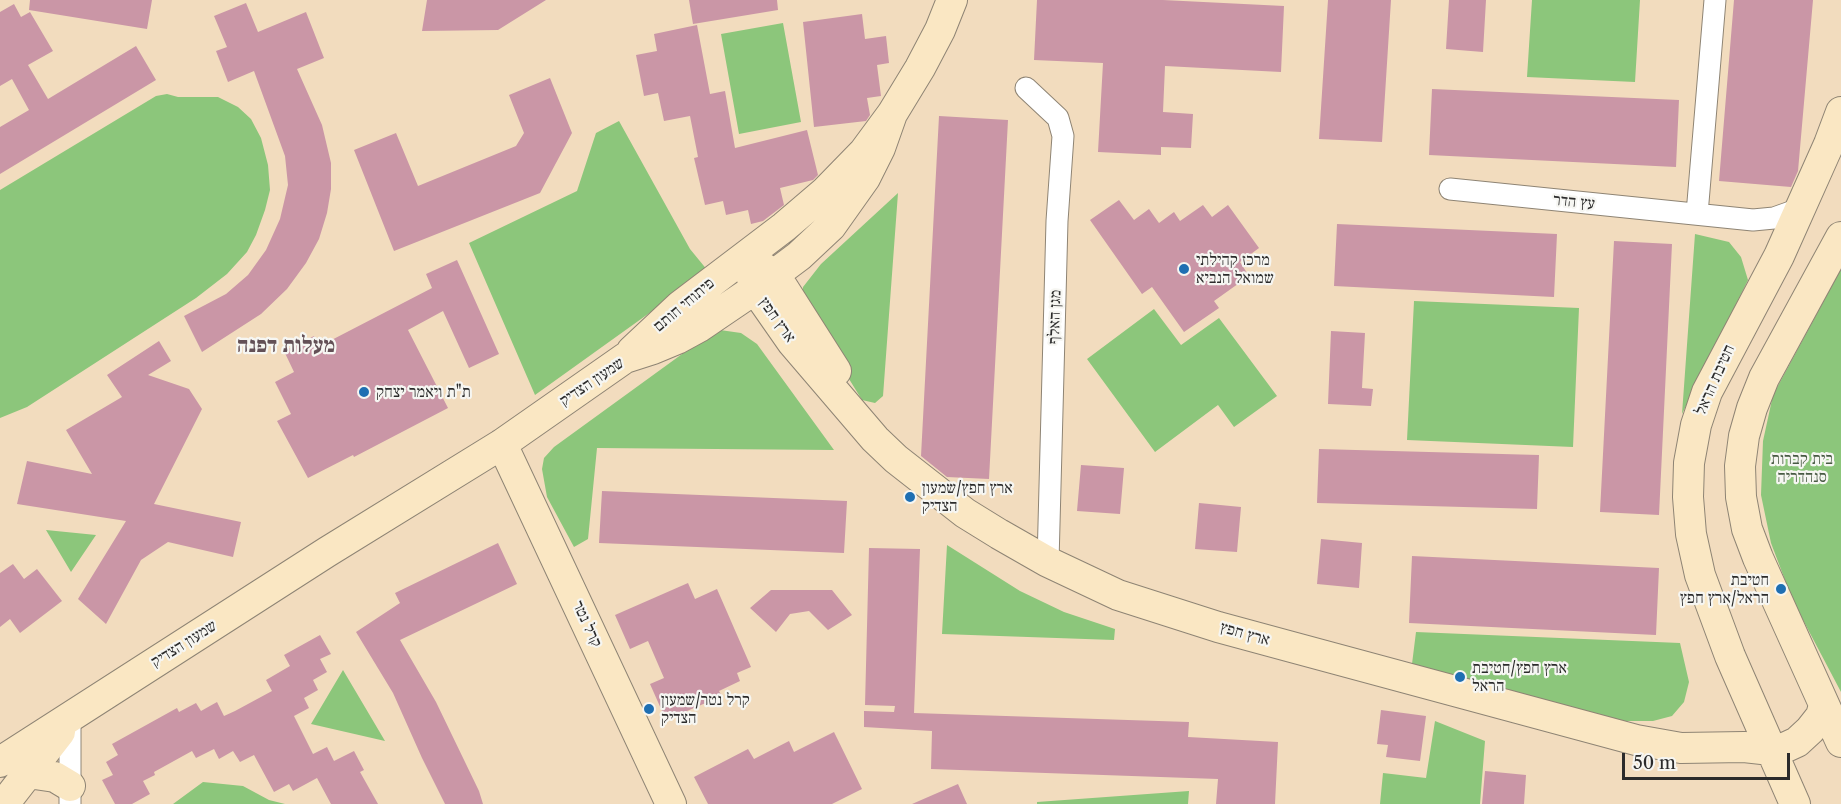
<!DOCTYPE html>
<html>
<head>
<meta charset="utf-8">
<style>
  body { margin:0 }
  #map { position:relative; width:1841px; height:804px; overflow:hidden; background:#f2dcbe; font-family:"Libre Caslon Text",serif }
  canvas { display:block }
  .scale { position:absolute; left:1622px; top:753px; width:168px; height:27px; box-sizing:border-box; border:3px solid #2b2b2b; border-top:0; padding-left:8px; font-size:18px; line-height:21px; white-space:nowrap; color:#2b2b2b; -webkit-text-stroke:4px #f6f6f2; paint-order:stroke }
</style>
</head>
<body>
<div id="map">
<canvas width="1841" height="804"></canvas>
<div class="scale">50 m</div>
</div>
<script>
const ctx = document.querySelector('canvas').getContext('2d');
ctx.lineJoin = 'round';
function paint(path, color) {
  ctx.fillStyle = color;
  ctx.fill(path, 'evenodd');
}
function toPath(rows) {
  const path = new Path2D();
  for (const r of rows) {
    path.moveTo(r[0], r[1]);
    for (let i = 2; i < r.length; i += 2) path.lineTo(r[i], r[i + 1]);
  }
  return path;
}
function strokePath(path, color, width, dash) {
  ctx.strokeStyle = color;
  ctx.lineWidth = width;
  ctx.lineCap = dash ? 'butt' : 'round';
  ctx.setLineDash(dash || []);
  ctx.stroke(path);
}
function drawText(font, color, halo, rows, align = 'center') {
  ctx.font = font + ' "Libre Caslon Text","Frank Ruhl Libre",serif';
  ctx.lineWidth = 4.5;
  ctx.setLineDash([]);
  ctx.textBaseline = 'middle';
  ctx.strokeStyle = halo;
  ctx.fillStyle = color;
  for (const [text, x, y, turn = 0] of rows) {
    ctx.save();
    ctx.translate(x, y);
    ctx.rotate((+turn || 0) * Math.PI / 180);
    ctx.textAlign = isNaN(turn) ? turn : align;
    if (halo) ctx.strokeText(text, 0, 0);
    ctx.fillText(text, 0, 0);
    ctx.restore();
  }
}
const green = toPath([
  [1532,0,1640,0,1635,82,1527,77],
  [783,23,801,122,739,134,721,34],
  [167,94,178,97,218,97,238,107,251,119,261,138,268,165,270,190,265,210,256,235,247,252,227,274,196,298,27,407,0,418,0,190,156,96],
  [619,121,690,249,708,271,535,395,469,243,577,191,596,133],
  [898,193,883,396,875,403,862,400,801,301,803,287,821,264],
  [1695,234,1729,242,1741,257,1748,280,1682,414],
  [1841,269,1841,692,1793,601,1771,543,1761,495,1763,441,1773,395],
  [1414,301,1579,308,1573,447,1407,440],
  [1154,309,1181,345,1219,318,1277,396,1234,427,1218,405,1155,452,1087,359],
  [720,330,741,333,757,344,834,450,597,448,588,539,574,547,547,497,542,469,544,458,554,447,700,341],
  [46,530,96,535,71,572],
  [947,545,1020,591,1064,612,1115,629,1114,640,942,634],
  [1416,632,1680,643,1689,682,1684,702,1672,716,1653,721,1611,721,1412,664],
  [343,670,385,741,311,724],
  [1435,721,1485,741,1480,804,1380,804,1383,773,1426,778],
  [203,782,243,786,269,800,285,804,173,804],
  [1189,791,1188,804,1037,804,1037,802]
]);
const building = toPath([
  [30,0,152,0,147,29,29,10],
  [427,0,546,0,498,30,422,31],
  [689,0,777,0,778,10,693,24],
  [1037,0,1163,0,1284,6,1281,72,1165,66,1163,112,1193,114,1191,148,1161,147,1161,155,1098,152,1103,63,1034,60],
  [1328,0,1391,0,1382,142,1319,139],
  [1449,0,1486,0,1483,52,1446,49],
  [1734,0,1813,0,1798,171,1791,187,1719,181],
  [246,3,258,32,306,12,324,58,297,69,322,125,331,163,331,189,327,213,319,239,306,263,287,289,261,314,202,352,184,316,226,294,248,275,266,250,280,219,288,185,285,156,254,71,228,82,216,51,227,47,214,16],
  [14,4,21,17,30,12,53,51,28,65,48,99,136,46,156,80,0,174,0,127,29,110,12,79,0,86,0,12],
  [862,14,865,39,886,36,889,63,877,65,881,96,867,98,870,115,866,121,814,127,803,22],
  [697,25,710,94,725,91,735,148,807,130,818,175,813,180,780,188,784,205,763,221,751,224,748,210,726,215,723,201,705,205,694,158,698,157,690,116,664,121,658,93,644,96,636,55,657,51,654,34],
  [550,78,572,133,540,193,394,251,354,150,396,133,418,186,516,146,524,133,509,95],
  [1432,89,1679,100,1676,167,1429,155],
  [939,116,1008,120,989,479,947,477,921,456],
  [1119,200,1134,220,1149,209,1159,223,1174,212,1180,221,1203,205,1212,217,1228,205,1259,248,1240,262,1249,276,1214,301,1219,308,1184,332,1152,287,1142,294,1090,220],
  [1337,224,1557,234,1554,297,1334,286],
  [1614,241,1672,244,1659,515,1600,512],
  [457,260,499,354,469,368,443,311,408,330,448,408,354,457,353,455,308,478,277,421,291,414,275,382,294,372,284,351,314,336,320,346,432,288,426,274],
  [1331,331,1365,333,1362,388,1373,389,1371,406,1328,404],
  [159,341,171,361,148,375,189,389,202,409,154,504,241,522,233,557,168,542,141,560,106,624,78,599,126,521,17,504,27,461,92,474,66,430,122,397,107,375],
  [1319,449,1539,455,1537,509,1317,503],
  [1081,465,1124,468,1120,514,1077,511],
  [602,491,847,501,844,553,599,543],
  [1199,503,1241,507,1237,552,1195,549],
  [1321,539,1362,543,1359,588,1317,584],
  [498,543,517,584,400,640,436,702,479,791,483,804,445,804,422,758,393,693,356,632,400,603,395,593],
  [869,548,920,549,914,713,1189,722,1188,737,1278,742,1275,804,1216,804,1218,779,931,769,932,731,864,727,864,711,894,712,895,706,865,705],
  [1412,556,1659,568,1656,635,1409,623],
  [13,564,24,579,37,569,62,601,20,633,10,619,0,627,0,573],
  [688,583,695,599,717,589,751,667,737,673,740,681,719,691,722,696,666,720,650,684,664,678,648,641,630,649,615,615],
  [771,590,832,590,852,615,828,630,809,611,790,614,776,632,750,608],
  [320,635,331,654,320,659,327,672,313,680,318,690,304,698,309,708,294,716,313,754,327,747,334,761,354,751,364,770,360,772,378,804,331,804,317,778,293,791,289,784,274,792,254,755,240,762,233,751,219,759,214,749,196,758,192,751,154,772,155,775,143,781,150,794,132,804,115,804,102,780,113,775,106,762,118,755,112,744,177,708,179,712,196,703,201,711,217,702,224,716,235,711,272,691,266,680,290,666,284,655],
  [1381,710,1426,716,1420,761,1386,757,1388,745,1377,744],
  [834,732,862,789,832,804,708,804,694,777,748,749,754,759,789,741,794,752],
  [1485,771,1526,775,1524,804,1482,804],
  [958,784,967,804,912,804]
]);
const street = toPath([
  [1026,88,1058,118,1063,136,1057,221,1048,562],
  [1450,189,1753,220,1774,218,1802,208],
  [1697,214,1715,0],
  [70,718,70,804]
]);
const secondary = toPath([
  [1841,237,1764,378,1752,408,1744,436,1740,466,1741,497,1747,529,1758,558,1841,742],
  [746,257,755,289,792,342,875,439,896,459,965,513,999,534,1048,562,1118,595,1218,627,1288,646,1636,740,1681,748,1744,747,1771,750,1784,748,1797,742,1810,730,1821,716,1824,705],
  [758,264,775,275,836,371],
  [632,351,680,306,784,227,825,192,864,152,892,114,920,68,940,30,952,0],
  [502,444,671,804],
  [0,762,327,552,502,444,625,358,653,349,677,339,699,327,755,289,799,256,831,226,865,178,880,148,892,114],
  [28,773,55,777,70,786],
  [4,804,60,732],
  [1795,804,1730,656,1700,575,1691,534,1688,497,1689,463,1696,425,1707,392,1779,256,1829,144,1841,112]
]);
const markers = [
  [1184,269,6,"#1f6fb2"],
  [364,392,6,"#1f6fb2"],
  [910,497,6,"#1f6fb2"],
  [1781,589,6,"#1f6fb2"],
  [1460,677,6,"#1f6fb2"],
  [649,709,6,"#1f6fb2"]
];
const streetNames = [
  ["עץ הדר",1574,202,6],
  ["פיתוחי חותם",684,305,-40],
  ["מגן האלף",1055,317,-88],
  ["ארץ חפץ",777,320,55],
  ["חטיבת הראל",1715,380,-66],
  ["שמעון הצדיק",592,382,-34],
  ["קרל נטר",587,624,65],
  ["ארץ חפץ",1245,634,16],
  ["שמעון הצדיק",184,644,-32]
];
const poiNames = [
  ["מרכז קהילתי",1196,260],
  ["שמואל הנביא",1196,278],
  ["ת\"ת ויאמר יצחק",376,392],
  ["ארץ חפץ/שמעון",922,488],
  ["הצדיק",922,506],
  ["חטיבת",1769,580,"right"],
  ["הראל/ארץ חפץ",1769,598,"right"],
  ["ארץ חפץ/חטיבת",1472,668],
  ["הראל",1472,686],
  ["קרל נטר/שמעון",661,700],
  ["הצדיק",661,718]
];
const parkNames = [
  ["בית קברות",1802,459],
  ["סנהדריה",1802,477]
];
const districtNames = [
  ["מעלות דפנה",286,346]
];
paint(green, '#8cc67b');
paint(building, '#ca96a6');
strokePath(street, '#8e8474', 23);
strokePath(secondary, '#8e8474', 32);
strokePath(street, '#fff', 21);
strokePath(secondary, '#fae7c3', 30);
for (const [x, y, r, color] of markers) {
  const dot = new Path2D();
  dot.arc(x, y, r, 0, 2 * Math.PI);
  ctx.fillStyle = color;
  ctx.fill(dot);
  strokePath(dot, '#f6f6f2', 2);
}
drawText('16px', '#2b2b2b', '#f6f6f2', streetNames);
drawText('16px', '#2b2b2b', '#f6f6f2', poiNames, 'left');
drawText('16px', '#485a43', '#f6f6f2', parkNames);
drawText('bold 22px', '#635056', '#f6f6f2', districtNames);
</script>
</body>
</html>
